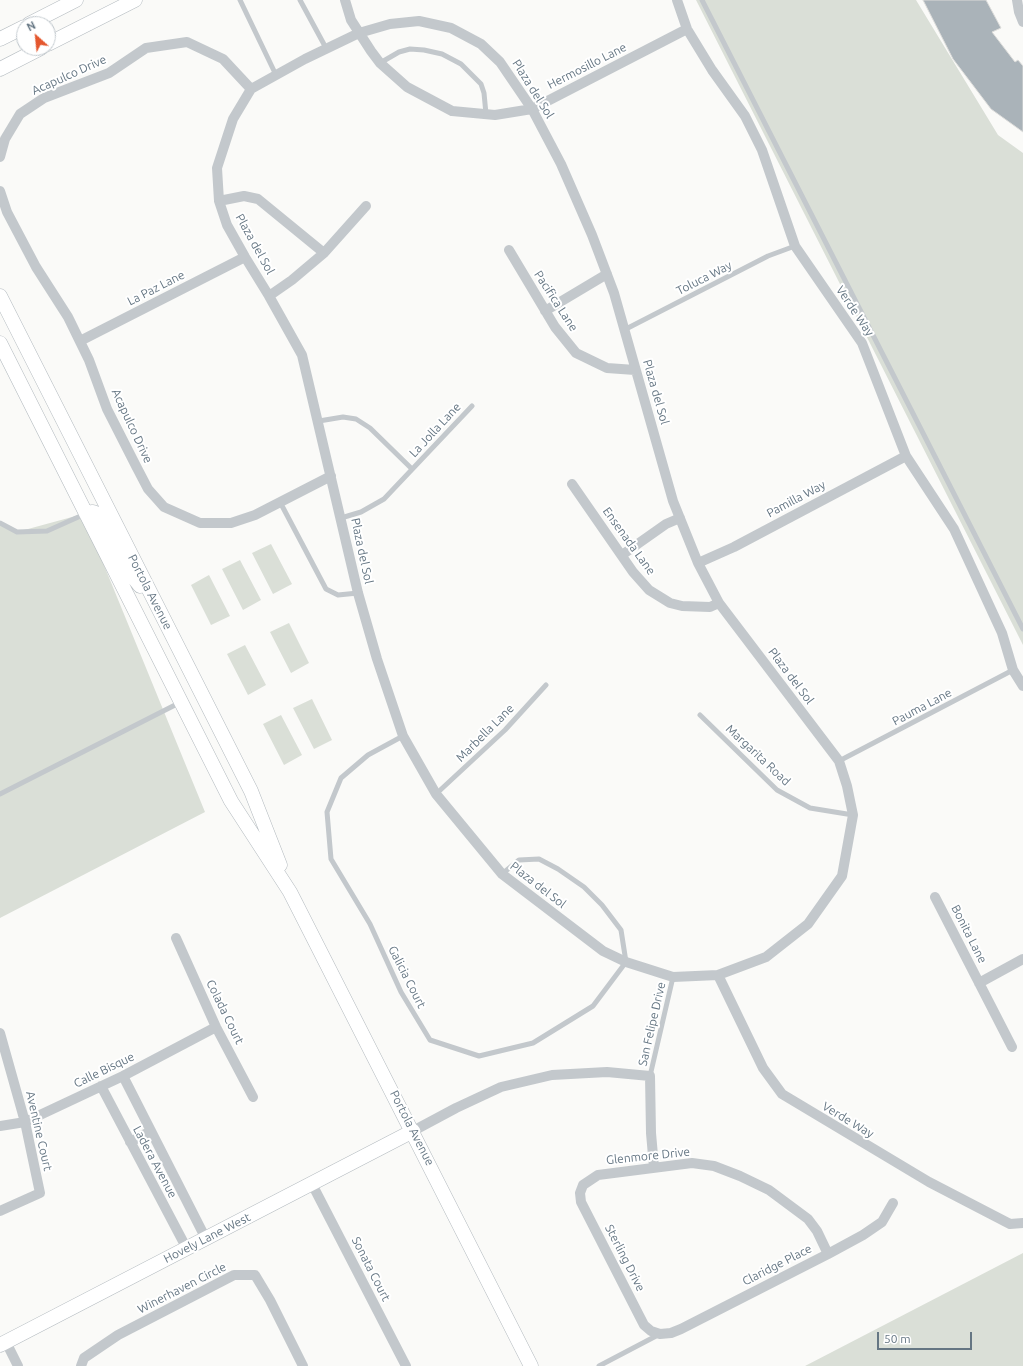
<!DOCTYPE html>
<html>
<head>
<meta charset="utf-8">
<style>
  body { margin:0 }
  #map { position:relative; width:1023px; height:1366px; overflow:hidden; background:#fafaf8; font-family:Ubuntu,sans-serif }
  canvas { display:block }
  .north { position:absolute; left:16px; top:16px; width:40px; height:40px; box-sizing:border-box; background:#fff; border:1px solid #c1c8cd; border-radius:50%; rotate:333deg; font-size:11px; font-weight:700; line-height:16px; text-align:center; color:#657683 }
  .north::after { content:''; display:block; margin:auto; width:14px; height:18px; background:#e4572e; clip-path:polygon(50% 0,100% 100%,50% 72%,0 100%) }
  .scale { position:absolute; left:877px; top:1332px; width:95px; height:18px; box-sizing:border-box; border:2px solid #657683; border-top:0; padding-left:5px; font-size:12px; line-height:14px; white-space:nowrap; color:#657683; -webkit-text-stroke:3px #fff; paint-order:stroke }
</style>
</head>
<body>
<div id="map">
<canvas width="1023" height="1366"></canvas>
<div class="north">N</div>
<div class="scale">50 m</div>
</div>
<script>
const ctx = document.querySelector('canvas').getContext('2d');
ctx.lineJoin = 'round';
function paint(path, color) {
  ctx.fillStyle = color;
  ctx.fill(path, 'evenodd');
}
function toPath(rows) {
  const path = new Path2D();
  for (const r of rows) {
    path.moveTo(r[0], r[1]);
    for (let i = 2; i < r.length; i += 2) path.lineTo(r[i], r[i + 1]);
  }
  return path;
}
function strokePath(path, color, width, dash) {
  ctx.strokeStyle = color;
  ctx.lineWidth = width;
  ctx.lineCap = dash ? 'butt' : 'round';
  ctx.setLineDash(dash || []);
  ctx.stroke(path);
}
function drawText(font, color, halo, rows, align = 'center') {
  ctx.font = font + ' Ubuntu,sans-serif';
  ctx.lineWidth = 4;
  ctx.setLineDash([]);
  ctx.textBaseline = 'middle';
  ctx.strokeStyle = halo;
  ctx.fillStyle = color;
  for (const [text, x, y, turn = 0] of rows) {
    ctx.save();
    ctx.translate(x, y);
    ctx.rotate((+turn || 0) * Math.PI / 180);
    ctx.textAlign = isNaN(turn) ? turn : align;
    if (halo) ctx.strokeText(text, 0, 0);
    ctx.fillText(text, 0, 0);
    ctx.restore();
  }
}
const green = toPath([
  [696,0,916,0,998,135,1023,153,1023,645],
  [83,514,205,812,0,918,0,524,17,532],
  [271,544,292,584,273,594,252,553],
  [240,560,261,600,243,610,222,569],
  [209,575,230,616,211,625,191,585],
  [289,623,309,663,291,673,270,632],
  [245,645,266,685,248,695,227,654],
  [312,699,332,740,314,749,293,708],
  [281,715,302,755,284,765,263,724],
  [1023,1253,1023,1366,805,1366]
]);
const building = toPath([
  [923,0,986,0,1001,28,992,32,1015,62,1018,60,1023,66,1023,132,991,109,953,59,923,0]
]);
const lane = toPath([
  [240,0,276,75],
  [300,0,326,48],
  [702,0,1023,629],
  [380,63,399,52,410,49,424,50,442,54,461,64,481,84,484,93,486,114],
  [624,330,768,256,795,246],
  [319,421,343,417,356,419,370,428,412,469],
  [280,502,326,589,338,595,358,593],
  [341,518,361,512,384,499,472,406],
  [0,523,17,532,47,531,85,514],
  [700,715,777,790,810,808,853,815],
  [403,736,368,755,341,778,327,812,331,859,370,924,401,992,430,1040,479,1056,533,1043,593,1006,626,962,621,930,602,905,584,887,558,869,539,859,519,860,502,874],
  [839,761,1013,670],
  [0,794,181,702],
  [436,794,505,730,546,685],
  [650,1076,673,977],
  [599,1366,658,1335]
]);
const street = toPath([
  [345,0,351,20,371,51,380,63,407,87,452,111,495,115,532,109,687,29],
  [677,0,687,29,712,70,745,116,762,150,795,246,862,343,906,456,954,529,1002,633,1013,670,1023,686],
  [1017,0,1019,12,1023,22],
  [419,21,451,28,481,44,500,62,532,109,561,164,592,235,614,293,673,501,698,563,719,603,839,761,847,786,853,815,842,876,808,924,766,957,718,975,673,977,626,962,603,951,502,874,436,794,403,736,377,659,358,593,302,355,269,296,245,257,227,225,219,201,217,168,233,119,251,89,305,59,359,33,390,24,419,21],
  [0,157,5,139,20,114,44,98,109,73,146,48,187,42,223,59,251,89],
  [0,191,7,212,36,267,68,317,89,360,107,409,136,466,148,489,164,507,200,523,231,523,255,515,331,476],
  [219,201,244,196,258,199,324,253,292,280,269,296],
  [509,250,555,327,576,353,607,368,635,370],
  [324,253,366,206],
  [545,311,607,274],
  [80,341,245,257],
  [572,484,633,572,649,590,670,603,682,606,710,607,719,603],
  [622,555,666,524,680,518],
  [698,563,734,547,906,456],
  [935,897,1012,1047],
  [176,938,216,1027,253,1097],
  [718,975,763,1068,782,1094,929,1182,1010,1224,1023,1223],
  [979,983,1023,959],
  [0,1033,25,1122,40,1193,0,1211],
  [123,1076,206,1239],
  [101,1086,187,1249],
  [0,1126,25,1122,123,1076,216,1027],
  [413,1131,456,1108,501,1087,552,1075,607,1072,650,1076,651,1133,654,1167],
  [130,1142,151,1131],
  [312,1184,406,1366],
  [828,1254,817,1231,808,1219,769,1190,740,1176,714,1166,692,1163,598,1175,583,1185,580,1193,581,1202,644,1325,651,1331,660,1334,671,1333,681,1329,828,1254,863,1235,882,1222,893,1203],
  [6,1342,18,1366],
  [81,1366,84,1358,118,1335,234,1275,255,1275,270,1300,303,1366]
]);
const secondary = toPath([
  [29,24,76,0],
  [0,39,24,27],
  [48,44,135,0],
  [0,69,41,48],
  [0,296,251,791,280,865],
  [0,343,231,801,290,892,531,1366],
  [87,513,93,512,98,514,103,520,128,571,140,586],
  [0,1345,413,1131]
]);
const streetNames = [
  ["Hermosillo Lane",587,66,-27],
  ["Acapulco Drive",69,75,-24],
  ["Plaza del Sol",533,89,58],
  ["Plaza del Sol",255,244,61],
  ["Toluca Way",704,278,-27],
  ["La Paz Lane",156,288,-27],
  ["Pacifica Lane",556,301,57],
  ["Verde Way",855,311,56],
  ["Plaza del Sol",656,392,74],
  ["Acapulco Drive",132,426,65],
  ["La Jolla Lane",435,430,-47],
  ["Pamilla Way",796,499,-28],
  ["Ensenada Lane",629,541,54],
  ["Plaza del Sol",362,551,78],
  ["Portola Avenue",150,592,63],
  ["Plaza del Sol",791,676,53],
  ["Pauma Lane",922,707,-28],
  ["Marbella Lane",485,733,-45],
  ["Margarita Road",758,755,43],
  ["Plaza del Sol",538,885,38],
  ["Bonita Lane",969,934,63],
  ["Galicia Court",407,977,63],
  ["Colada Court",225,1012,64],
  ["San Felipe Drive",652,1024,-77],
  ["Calle Bisque",104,1070,-26],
  ["Verde Way",848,1120,31],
  ["Portola Avenue",412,1128,63],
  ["Aventine Court",39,1131,77],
  ["Glenmore Drive",648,1156,-6],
  ["Ladera Avenue",155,1162,62],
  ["Hovely Lane West",207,1238,-27],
  ["Sterling Drive",625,1258,63],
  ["Claridge Place",777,1265,-27],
  ["Sonata Court",371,1269,63],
  ["Winerhaven Circle",182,1288,-27]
];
paint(green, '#dadfd7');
paint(building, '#aab3b9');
strokePath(building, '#dcdcda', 1);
strokePath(secondary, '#b3babf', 15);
strokePath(lane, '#c3c8cc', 5);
strokePath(street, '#c3c8cc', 10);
strokePath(secondary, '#fff', 14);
drawText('12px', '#657683', '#fff', streetNames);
</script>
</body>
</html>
